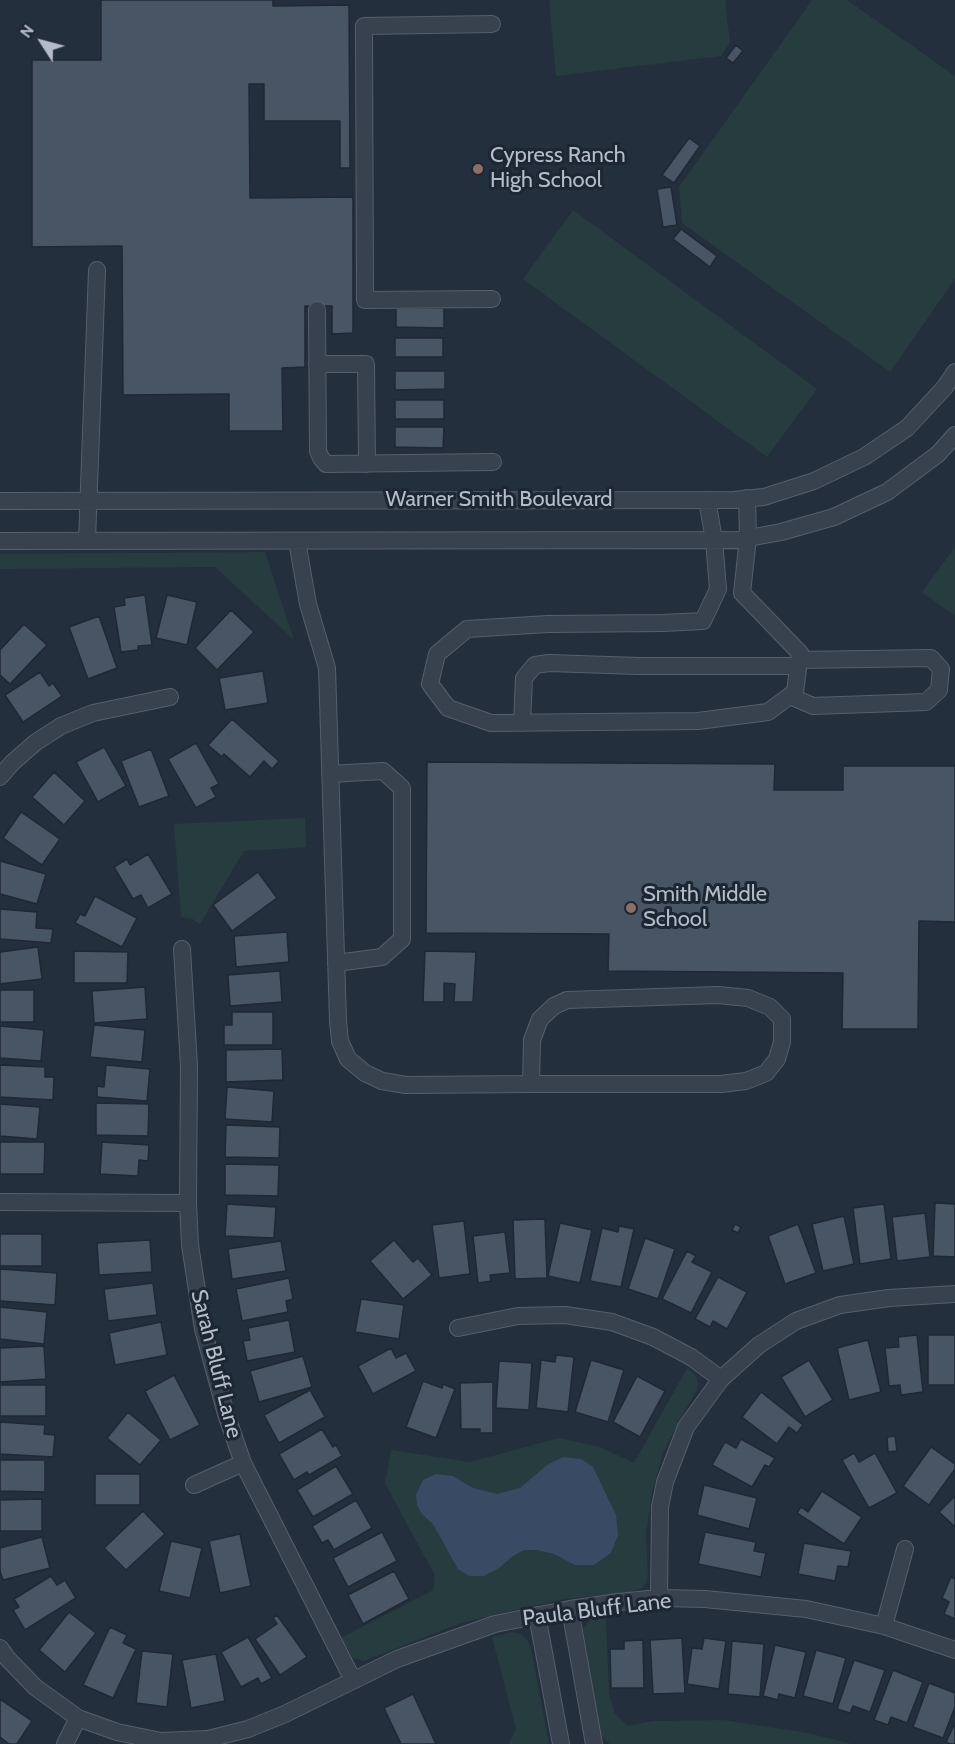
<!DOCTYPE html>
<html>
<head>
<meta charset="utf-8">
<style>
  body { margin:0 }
  #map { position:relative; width:955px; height:1744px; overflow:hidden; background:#242f3d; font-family:Cabin,sans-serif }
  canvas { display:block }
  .north { position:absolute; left:12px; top:12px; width:60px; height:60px; -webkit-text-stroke:4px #1d2633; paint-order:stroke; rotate:306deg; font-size:16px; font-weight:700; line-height:24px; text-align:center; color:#b4bcc9 }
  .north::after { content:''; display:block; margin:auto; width:21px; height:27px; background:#b4bcc9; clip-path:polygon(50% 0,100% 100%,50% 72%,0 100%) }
</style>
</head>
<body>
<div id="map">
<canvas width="955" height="1744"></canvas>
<div class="north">N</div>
</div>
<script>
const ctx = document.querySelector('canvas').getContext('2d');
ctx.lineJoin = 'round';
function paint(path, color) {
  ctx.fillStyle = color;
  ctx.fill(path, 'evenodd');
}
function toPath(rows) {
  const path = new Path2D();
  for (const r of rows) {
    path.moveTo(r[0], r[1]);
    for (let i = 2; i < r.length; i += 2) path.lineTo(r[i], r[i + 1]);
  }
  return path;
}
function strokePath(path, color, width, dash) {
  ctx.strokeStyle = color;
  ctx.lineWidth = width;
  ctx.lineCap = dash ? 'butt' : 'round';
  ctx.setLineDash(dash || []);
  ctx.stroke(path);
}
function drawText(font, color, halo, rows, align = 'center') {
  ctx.font = font + ' Cabin,sans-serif';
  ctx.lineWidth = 6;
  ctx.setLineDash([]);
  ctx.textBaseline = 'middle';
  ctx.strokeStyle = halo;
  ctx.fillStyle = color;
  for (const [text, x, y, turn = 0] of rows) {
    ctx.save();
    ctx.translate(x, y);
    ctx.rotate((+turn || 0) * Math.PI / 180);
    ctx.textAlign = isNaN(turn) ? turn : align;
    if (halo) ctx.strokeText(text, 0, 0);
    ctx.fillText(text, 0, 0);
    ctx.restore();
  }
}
const green = toPath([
  [549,0,725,0,730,42,721,56,556,76],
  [812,0,847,0,955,76,955,279,890,372,682,223,679,187],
  [573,210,817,389,767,457,523,279],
  [955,547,955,616,922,592],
  [265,552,294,640,215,567,0,569,0,554],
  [305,818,306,847,244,851,200,924,191,918,181,917,174,824],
  [687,1368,695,1375,698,1381,697,1390,681,1417,663,1453,652,1492,646,1535,648,1574,647,1582,640,1589,630,1592,565,1599,515,1610,461,1623,364,1661,353,1658,341,1638,433,1590,435,1576,385,1483,391,1450,470,1462,559,1438,600,1447,634,1463],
  [606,1614,609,1695,615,1714,628,1726,653,1721,723,1720,808,1733,852,1744,610,1744,602,1737,599,1727,583,1629,591,1618],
  [512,1632,521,1634,527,1639,531,1648,549,1744,509,1744,516,1729,492,1637]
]);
const water = toPath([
  [563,1457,581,1459,593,1467,616,1515,618,1535,611,1553,594,1565,575,1565,554,1554,537,1550,524,1550,513,1556,499,1568,484,1576,469,1576,458,1569,433,1524,422,1514,417,1505,416,1495,423,1480,436,1474,453,1476,473,1488,497,1494,520,1488,547,1465]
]);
const building = toPath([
  [101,0,273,0,273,6,349,5,350,168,340,168,340,121,264,121,264,84,249,84,250,198,353,197,353,333,332,334,332,306,305,306,305,367,282,368,283,431,229,431,229,394,123,395,122,246,32,247,32,60,101,60,101,0],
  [736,45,743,51,733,63,726,58,736,45],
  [689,138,700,146,674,183,662,175,689,138],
  [671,187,677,225,663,227,657,189,671,187],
  [681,229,717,256,710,267,673,239,681,229],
  [396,308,444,308,444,328,396,327,396,308],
  [395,338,443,338,443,357,395,357,395,338],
  [395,371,445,371,445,389,395,390,395,371],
  [395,400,444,400,444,419,395,419,395,400],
  [395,427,444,427,443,448,395,447,395,427],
  [145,595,152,645,138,646,138,650,121,652,114,607,125,605,124,598,145,595],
  [167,595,197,602,187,645,156,638,167,595],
  [231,610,254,632,217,670,195,648,231,610],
  [99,616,117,668,88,679,69,627,99,616],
  [24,624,47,645,10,684,0,675,0,650,24,624],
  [263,671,268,703,225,710,219,678,263,671],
  [40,672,49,686,53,683,62,696,23,722,5,695,40,672],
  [232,719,279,761,272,769,264,761,250,777,224,754,222,757,208,745,232,719],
  [196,743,219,784,211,788,216,797,196,808,168,759,196,743],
  [104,747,126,786,98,802,76,762,104,747],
  [151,749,169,796,139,807,121,761,151,749],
  [427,762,775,764,774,790,843,790,843,766,955,766,955,922,919,921,918,1029,842,1029,843,973,608,971,609,934,426,933,427,762],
  [54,772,85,801,64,825,32,797,54,772],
  [21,812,60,839,42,865,3,838,21,812],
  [148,854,172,894,148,908,141,895,133,899,114,867,127,859,130,865,148,854],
  [0,861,46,874,37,904,0,894,0,861],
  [258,872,277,898,232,931,213,905,258,872],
  [95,896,137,918,122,947,75,923,80,914,85,916,95,896],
  [0,909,37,912,36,928,53,929,51,943,0,939,0,909],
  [287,932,289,962,236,967,234,936,287,932],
  [38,947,42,979,0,984,0,952,38,947],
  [74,951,128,952,127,983,74,983,74,951],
  [425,951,476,952,473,1002,454,1002,455,984,444,983,444,1002,423,1002,425,951],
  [280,971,282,1002,230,1006,228,975,280,971],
  [145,987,147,1019,94,1023,92,991,145,987],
  [0,990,34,990,34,1022,0,1022,0,990],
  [232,1012,273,1012,273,1045,224,1045,224,1025,232,1025,232,1012],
  [94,1025,145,1030,142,1062,90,1057,94,1025],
  [0,1026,44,1030,41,1061,0,1058,0,1026],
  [282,1049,283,1080,226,1082,226,1050,282,1049],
  [0,1065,45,1067,45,1077,54,1077,53,1100,0,1097,0,1065],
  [106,1065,150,1069,147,1101,97,1097,97,1086,104,1087,106,1065],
  [227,1087,274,1091,272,1122,225,1119,227,1087],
  [96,1103,149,1104,148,1136,96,1135,96,1103],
  [0,1104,40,1107,37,1139,0,1136,0,1104],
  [226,1125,280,1127,279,1158,225,1157,226,1125],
  [0,1142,45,1142,44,1174,0,1174,0,1142],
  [102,1142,149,1145,148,1161,139,1160,138,1176,100,1174,102,1142],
  [225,1164,279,1165,278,1196,225,1195,225,1164],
  [935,1203,955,1204,955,1257,933,1256,935,1203],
  [227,1204,276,1207,274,1238,225,1236,227,1204],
  [884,1204,891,1259,860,1264,853,1208,884,1204],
  [925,1213,930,1257,897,1261,892,1217,925,1213],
  [844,1216,854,1264,823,1271,812,1224,844,1216],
  [545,1219,547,1278,515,1279,513,1220,545,1219],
  [464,1221,470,1274,439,1278,432,1225,464,1221],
  [560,1223,592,1230,580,1283,548,1276,560,1223],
  [735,1224,741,1227,738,1233,732,1230,735,1224],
  [798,1224,816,1273,785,1284,768,1236,798,1224],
  [619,1226,634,1229,621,1287,590,1281,602,1228,618,1232,619,1226],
  [505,1232,510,1273,490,1275,491,1281,478,1283,473,1236,505,1232],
  [0,1234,42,1234,42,1266,0,1266,0,1234],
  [645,1238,675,1249,658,1299,628,1289,645,1238],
  [150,1240,152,1272,99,1275,97,1243,150,1240],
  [394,1240,413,1262,418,1258,432,1275,403,1299,370,1261,394,1240],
  [281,1241,286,1271,232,1279,228,1249,281,1241],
  [687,1251,696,1256,692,1262,712,1272,691,1313,662,1299,687,1251],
  [0,1269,57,1273,55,1305,0,1301,0,1269],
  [718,1277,747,1292,727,1329,713,1321,710,1327,695,1319,718,1277],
  [289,1278,293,1299,286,1301,288,1312,242,1321,236,1289,289,1278],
  [153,1283,157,1315,108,1321,104,1289,153,1283],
  [361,1299,404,1305,399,1339,355,1332,361,1299],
  [0,1307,47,1312,44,1344,0,1339,0,1307],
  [289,1320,295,1352,247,1361,243,1341,250,1340,248,1328,289,1320],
  [161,1322,167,1355,115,1365,109,1333,161,1322],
  [917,1335,923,1392,901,1395,900,1385,889,1386,885,1348,899,1347,898,1337,917,1335],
  [928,1335,955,1335,955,1385,928,1385,928,1335],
  [868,1340,881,1392,849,1400,837,1348,868,1340],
  [44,1346,46,1379,0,1382,0,1348,44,1346],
  [391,1348,396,1358,406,1353,416,1371,373,1394,358,1366,391,1348],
  [556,1355,574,1357,568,1412,536,1408,541,1360,555,1362,556,1355],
  [303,1356,312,1387,259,1402,250,1371,303,1356],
  [591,1360,624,1370,608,1422,575,1412,591,1360],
  [809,1360,833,1400,805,1417,781,1377,809,1360],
  [499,1361,532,1363,529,1410,496,1408,499,1361],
  [174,1375,200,1425,170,1440,145,1391,174,1375],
  [637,1376,665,1391,640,1437,613,1422,637,1376],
  [423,1381,442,1388,443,1384,455,1389,436,1438,406,1427,423,1381],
  [493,1382,493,1433,480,1433,480,1429,461,1429,460,1383,493,1382],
  [0,1385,46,1385,46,1416,0,1416,0,1385],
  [310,1390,325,1417,279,1443,264,1415,310,1390],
  [761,1392,803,1425,797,1433,789,1427,777,1444,742,1417,761,1392],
  [128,1412,161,1440,140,1465,107,1438,128,1412],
  [0,1422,45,1425,44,1434,55,1435,53,1457,0,1454,0,1422],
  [322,1429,333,1447,336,1445,342,1456,309,1475,307,1472,294,1480,279,1454,322,1429],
  [895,1436,897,1451,888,1452,887,1437,895,1436],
  [741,1439,775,1458,769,1467,765,1465,752,1487,712,1465,725,1442,736,1448,741,1439],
  [931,1447,955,1464,955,1469,929,1505,903,1486,931,1447],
  [854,1453,859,1462,875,1453,897,1493,869,1508,842,1460,854,1453],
  [0,1460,45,1460,45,1492,0,1491,0,1460],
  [336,1466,353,1494,313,1517,297,1490,336,1466],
  [95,1474,140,1474,140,1505,95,1505,95,1474],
  [704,1485,757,1498,749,1529,697,1515,704,1485],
  [822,1491,862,1517,844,1544,797,1513,801,1507,808,1512,822,1491],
  [955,1496,955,1527,939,1512,955,1496],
  [42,1499,42,1531,0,1531,0,1500,42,1499],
  [356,1500,372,1528,334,1550,328,1540,322,1543,312,1526,356,1500],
  [143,1511,165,1534,126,1570,104,1548,143,1511],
  [382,1532,397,1561,348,1587,333,1558,382,1532],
  [705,1532,756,1542,754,1551,766,1553,761,1577,698,1564,705,1532],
  [240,1534,251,1586,220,1593,209,1541,240,1534],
  [42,1537,50,1568,3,1580,0,1571,0,1548,42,1537],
  [171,1541,202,1548,190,1598,159,1591,171,1541],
  [804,1543,851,1551,848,1567,838,1566,835,1581,798,1574,804,1543],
  [394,1571,409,1599,363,1624,348,1595,394,1571],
  [51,1576,57,1585,65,1580,76,1598,25,1630,13,1610,19,1607,14,1599,51,1576],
  [951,1577,955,1579,955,1619,944,1614,949,1602,942,1598,951,1577],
  [69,1612,96,1633,65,1672,39,1650,69,1612],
  [277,1615,307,1657,280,1675,255,1639,277,1624,273,1618,277,1615],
  [110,1627,127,1635,123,1643,136,1649,113,1698,83,1685,110,1627],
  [248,1637,272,1678,261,1684,258,1678,241,1687,221,1652,248,1637],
  [682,1638,685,1693,653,1694,650,1640,682,1638],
  [704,1638,726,1641,719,1689,687,1684,692,1648,702,1649,704,1638],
  [643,1640,644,1688,611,1688,610,1649,624,1649,624,1641,643,1640],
  [732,1641,764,1644,760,1697,728,1694,732,1641],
  [775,1645,806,1652,795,1698,779,1694,778,1700,763,1696,775,1645],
  [816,1650,846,1658,833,1704,803,1696,816,1650],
  [142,1651,173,1654,167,1707,136,1703,142,1651],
  [216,1654,225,1701,191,1708,182,1660,216,1654],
  [854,1660,885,1670,870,1712,853,1706,850,1713,837,1709,854,1660],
  [893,1670,923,1682,907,1723,891,1717,888,1725,874,1720,893,1670],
  [929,1683,955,1693,955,1707,943,1738,913,1727,929,1683],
  [413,1694,436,1744,401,1744,384,1708,413,1694],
  [0,1699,32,1721,17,1744,9,1744,0,1737,0,1699],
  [955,1723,955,1744,950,1744,946,1742,955,1723]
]);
const minor = toPath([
  [492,24,364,26,365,300,492,299],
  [317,310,318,451,321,458,326,464,493,462],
  [317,364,366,364,367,464],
  [707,500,714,540,718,589,703,621,663,623,548,624,467,629,437,654,430,684,448,708,491,723,698,721,768,712,795,692,800,653,742,593,748,538,747,498],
  [0,501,734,500,764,497,814,481,864,457,907,428,945,387,955,372],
  [0,541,738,540,781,532,834,517,887,492,938,454,955,435],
  [87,541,97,270],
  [297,541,308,604,327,668,338,1021,340,1041,348,1059,365,1073,382,1081,406,1085,531,1084,721,1084,746,1081,766,1073,777,1059,782,1042,782,1019,770,1007,748,998,718,995,567,1000,554,1006,540,1019,532,1040,531,1084],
  [790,696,813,706,926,702,939,690,941,669,931,658,799,660],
  [522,723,524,678,535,665,549,663,638,666,798,666],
  [330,774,383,771,402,788,402,939,382,957,336,963],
  [0,777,12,763,36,742,61,726,93,713,170,697],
  [182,949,189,1066,188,1203,190,1245,203,1329,226,1414,243,1463,353,1680],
  [0,1202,188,1203],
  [458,1328,518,1316,565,1315,612,1322,653,1337,691,1357,721,1379],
  [194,1485,243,1463],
  [659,1598,660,1507,665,1482,686,1427,721,1379,759,1345,796,1321,840,1305,889,1298,955,1294],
  [570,1609,594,1744],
  [537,1615,561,1744],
  [884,1626,905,1549],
  [0,1648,7,1658,35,1687,78,1718,117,1732,161,1741,208,1739,248,1729,285,1714,397,1659,495,1624,570,1609,618,1602,659,1598,705,1599,806,1609,884,1626,955,1650],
  [65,1744,78,1718]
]);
const markers = [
  [478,169,6,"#8d6e63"],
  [631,908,6,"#8d6e63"]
];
const poiNames = [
  ["Cypress Ranch",490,156],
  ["High School",490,181],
  ["Smith Middle",643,895],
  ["School",643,920]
];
const streetNames = [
  ["Warner Smith Boulevard",499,500],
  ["Sarah Bluff Lane",216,1364,76],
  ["Paula Bluff Lane",597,1610,-7]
];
paint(green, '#263c3e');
paint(water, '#394b64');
paint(building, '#485564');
strokePath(building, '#1f2835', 1.5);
strokePath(minor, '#565f6c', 18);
strokePath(minor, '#38414e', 16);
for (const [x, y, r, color] of markers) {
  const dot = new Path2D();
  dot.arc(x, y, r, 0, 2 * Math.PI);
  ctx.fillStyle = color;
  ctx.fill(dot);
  strokePath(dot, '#1d2633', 2);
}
drawText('22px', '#b4bcc9', '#1d2633', poiNames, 'left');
drawText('22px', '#b4bcc9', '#1d2633', streetNames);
</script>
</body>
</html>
